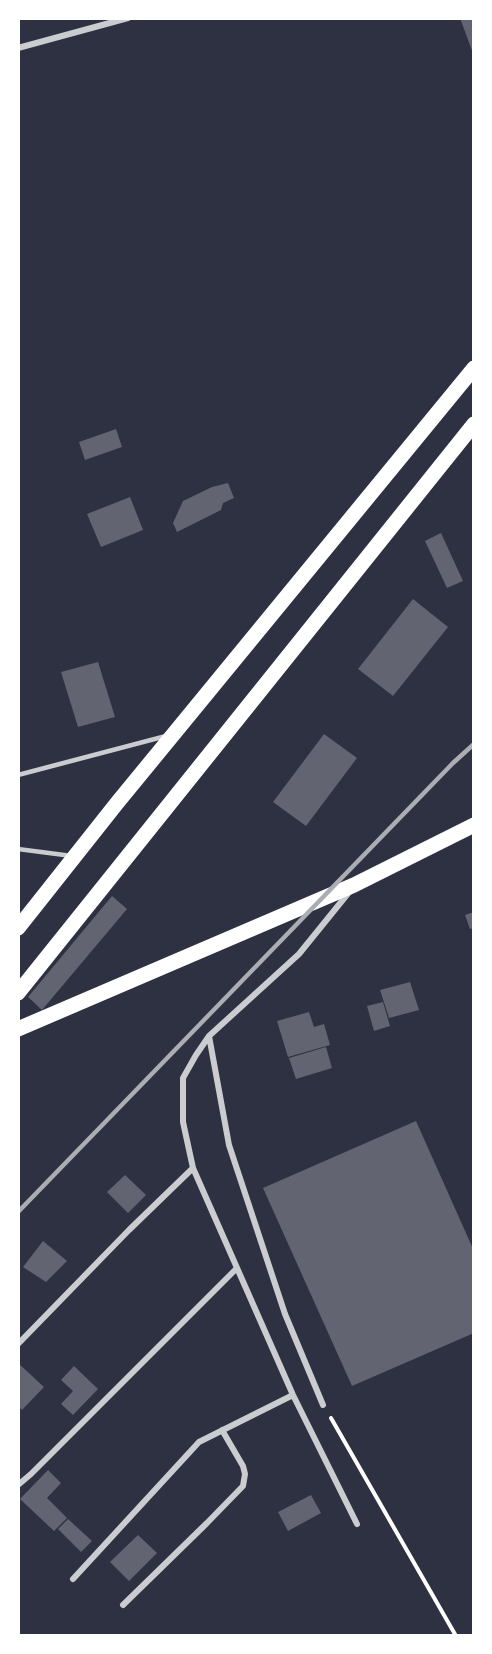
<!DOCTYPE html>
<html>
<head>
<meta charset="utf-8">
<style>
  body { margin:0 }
  #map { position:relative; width:492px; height:1654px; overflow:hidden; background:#2d3142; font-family:Roboto,sans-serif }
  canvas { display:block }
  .frame { position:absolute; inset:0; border:20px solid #fff; pointer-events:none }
</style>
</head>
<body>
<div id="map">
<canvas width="492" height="1654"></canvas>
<div class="frame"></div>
</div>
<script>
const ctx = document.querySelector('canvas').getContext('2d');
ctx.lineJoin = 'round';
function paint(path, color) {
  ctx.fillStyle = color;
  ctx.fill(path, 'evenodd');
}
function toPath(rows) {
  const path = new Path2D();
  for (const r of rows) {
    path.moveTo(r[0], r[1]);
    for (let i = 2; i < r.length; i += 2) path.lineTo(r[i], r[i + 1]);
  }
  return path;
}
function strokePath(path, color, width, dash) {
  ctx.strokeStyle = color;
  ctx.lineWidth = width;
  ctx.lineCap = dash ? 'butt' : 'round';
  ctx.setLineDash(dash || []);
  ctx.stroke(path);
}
const building = toPath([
  [460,18,474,18,474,56],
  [116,429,122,447,85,460,79,442],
  [228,483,234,498,223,503,221,510,177,532,173,523,183,501,212,487],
  [130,497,143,530,101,547,87,514],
  [441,533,463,581,447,588,425,541],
  [413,599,448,627,393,696,358,669],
  [98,662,115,717,78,727,61,672],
  [324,734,357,758,306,826,273,802],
  [112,896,127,909,42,1010,28,997],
  [474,912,474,928,470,929,465,915],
  [410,982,419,1010,389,1018,380,990],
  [383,1002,390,1026,374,1031,367,1006],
  [309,1012,314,1027,324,1024,330,1045,288,1057,277,1021],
  [326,1047,332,1068,296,1079,289,1058],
  [416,1121,474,1251,474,1333,352,1386,263,1188],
  [125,1175,146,1195,128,1213,107,1192],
  [43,1241,67,1261,46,1282,23,1267],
  [18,1363,44,1387,22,1410,18,1406],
  [74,1366,98,1389,73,1415,61,1404,73,1391,61,1380],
  [48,1470,61,1483,47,1498,67,1518,54,1531,20,1499],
  [311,1495,321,1513,288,1531,278,1512],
  [68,1519,92,1541,81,1552,58,1529],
  [138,1535,157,1553,129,1581,110,1562]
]);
const path = toPath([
  [331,1418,456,1636]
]);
const service = toPath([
  [18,775,166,736],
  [18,849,72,856]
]);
const minor = toPath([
  [18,48,128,18],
  [209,1036,196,1055,183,1078,183,1122,193,1168,293,1395,357,1524],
  [18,1344,129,1230,193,1168],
  [323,1405,285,1314,229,1145,209,1036,299,954,350,891],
  [18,1485,31,1474,237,1268],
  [73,1579,199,1442,293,1395],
  [123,1605,207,1523,243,1486,245,1474,243,1466,222,1430]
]);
const primary = toPath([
  [18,928,117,803,474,368],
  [18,993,474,424],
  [18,1029,354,885,474,825]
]);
const rail = toPath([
  [18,1212,453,763,474,744]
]);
paint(building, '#626471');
strokePath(path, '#fff', 4);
strokePath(service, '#caccd0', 4.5);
strokePath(minor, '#caccd0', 6);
strokePath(primary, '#fff', 15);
strokePath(rail, '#abadb3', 4.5);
</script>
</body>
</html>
